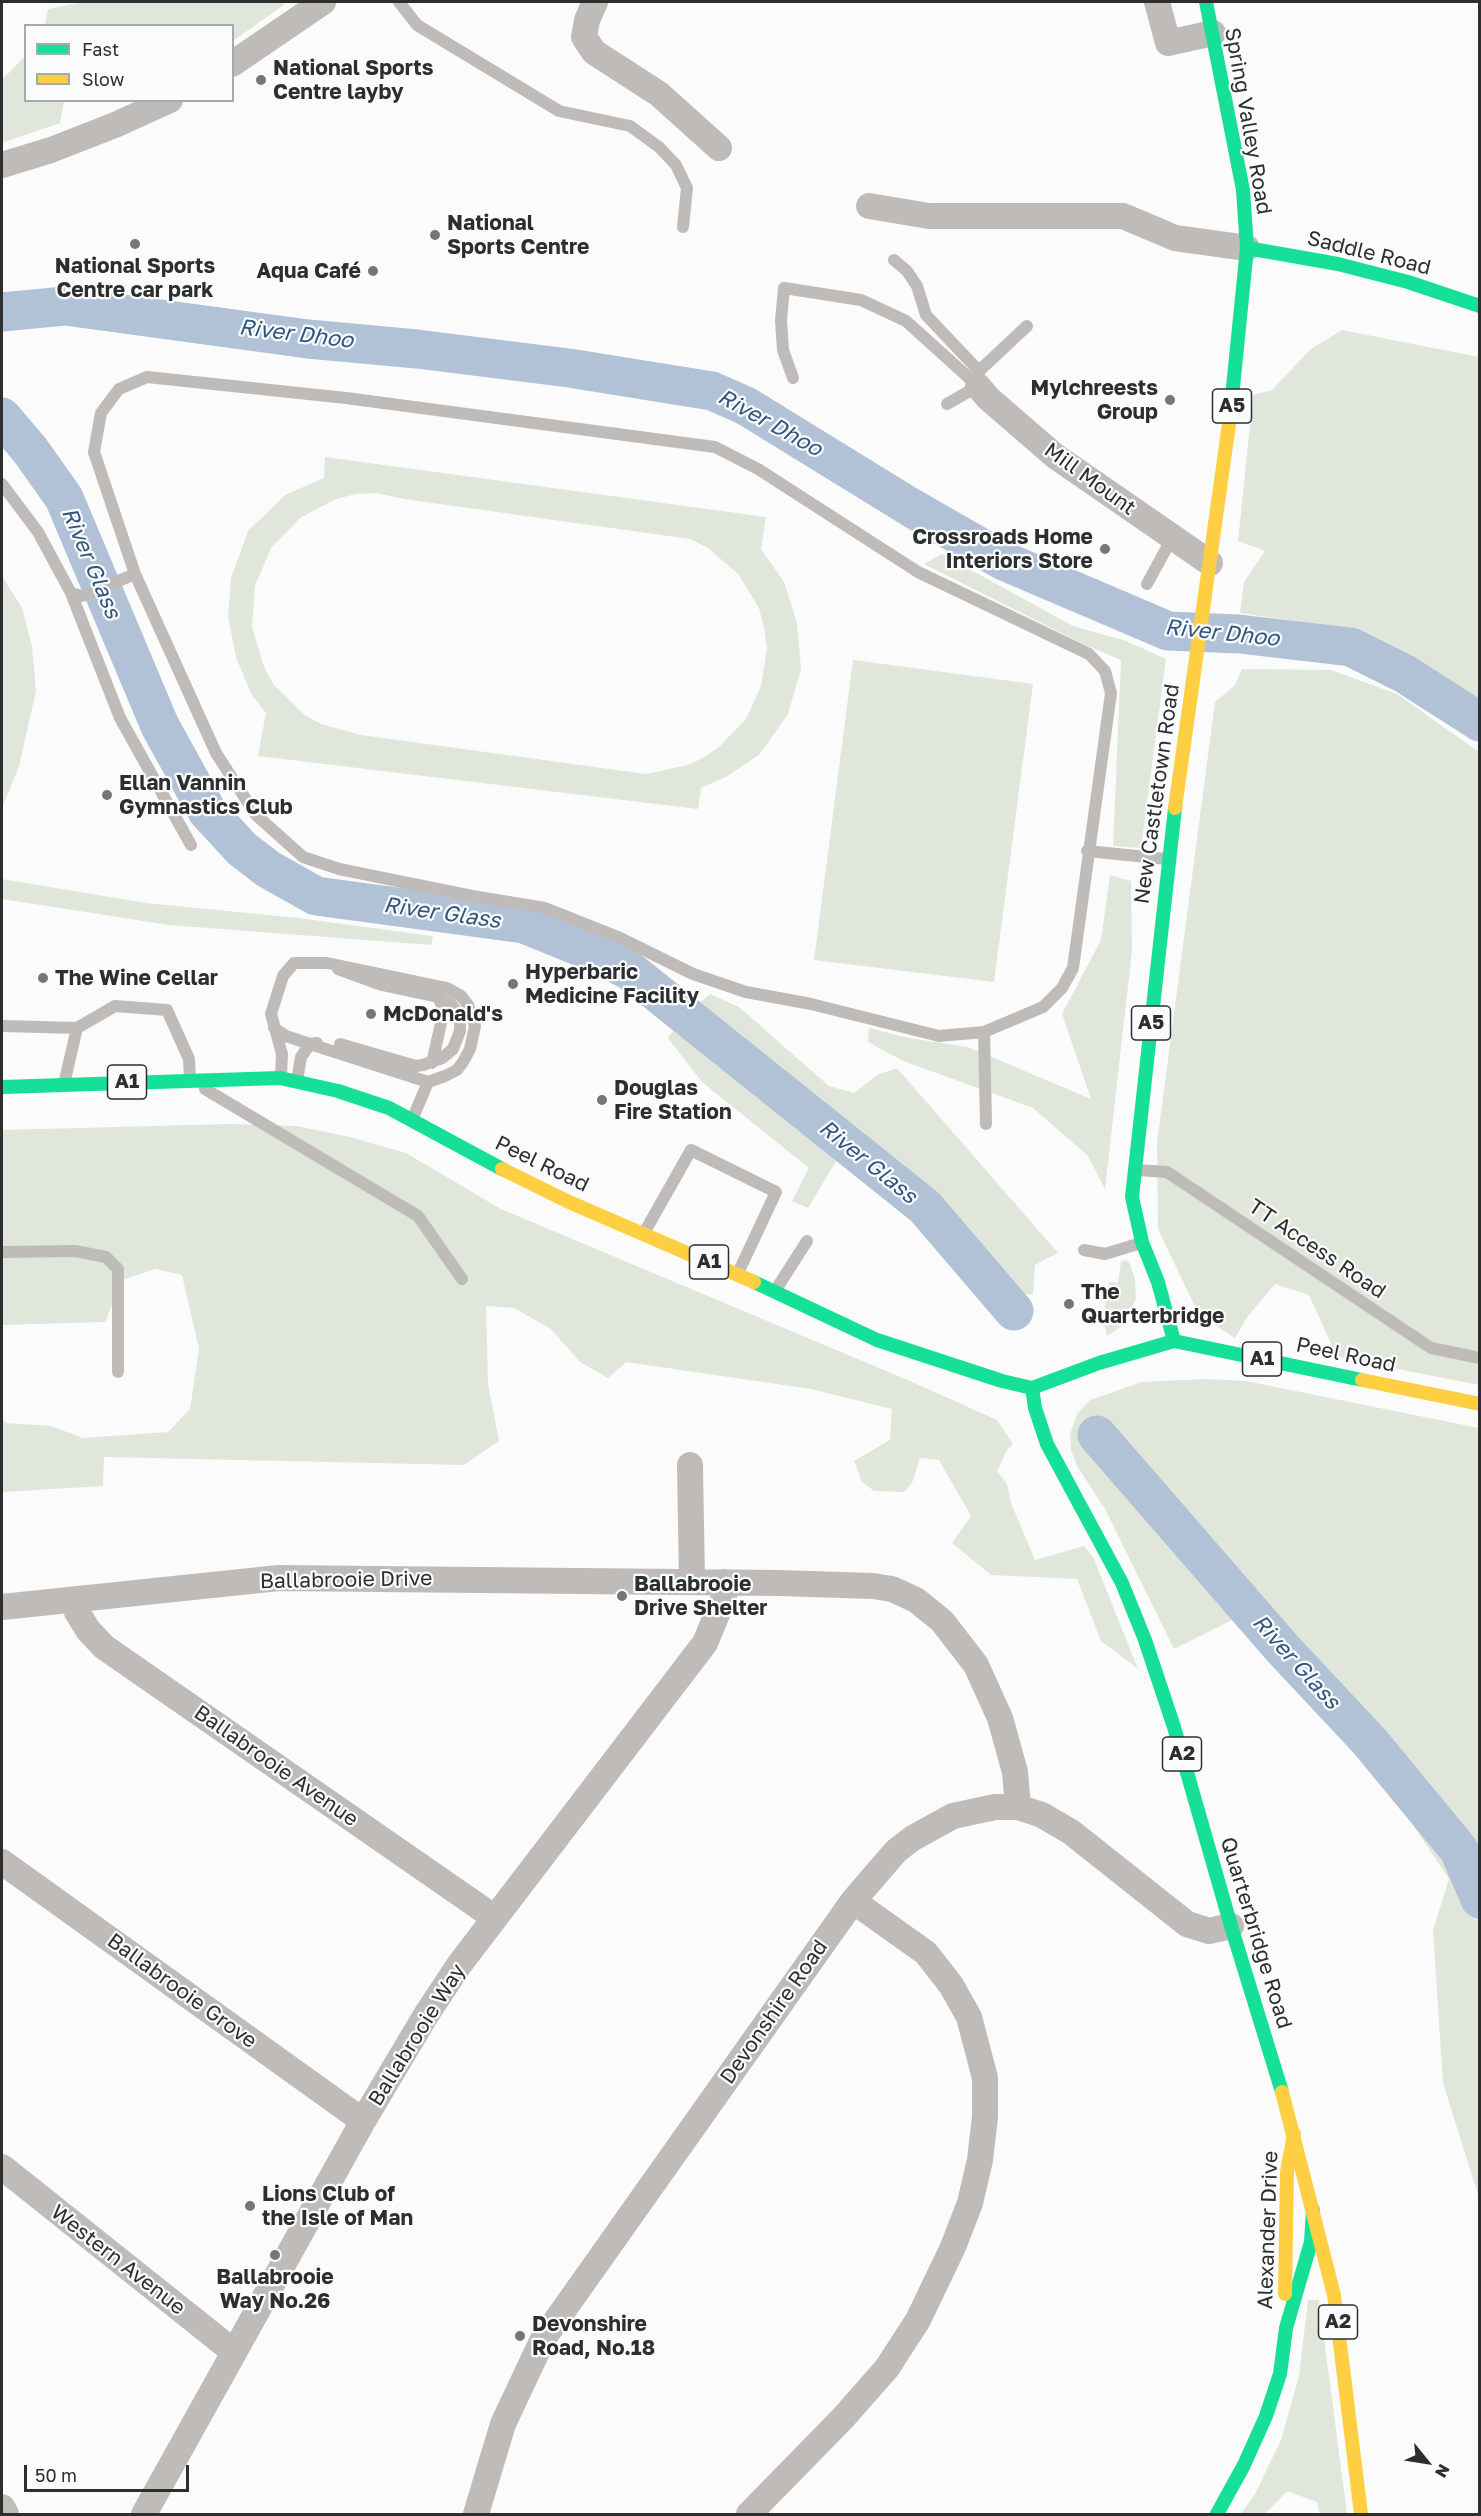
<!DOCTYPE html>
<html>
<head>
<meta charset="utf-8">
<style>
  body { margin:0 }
  #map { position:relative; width:1481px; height:2516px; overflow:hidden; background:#fbfbfc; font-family:"Golos Text",sans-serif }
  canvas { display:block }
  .frame { position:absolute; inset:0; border:3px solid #2d2e2e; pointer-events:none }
  .legend { position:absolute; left:24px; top:24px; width:210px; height:78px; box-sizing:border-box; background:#fafbfd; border:2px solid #a8a9aa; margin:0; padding:8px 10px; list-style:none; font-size:18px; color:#2d2e2e }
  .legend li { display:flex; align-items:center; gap:12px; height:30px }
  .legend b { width:30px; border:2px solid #a8a9aa }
  .north { position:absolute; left:1397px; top:2432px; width:60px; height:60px; -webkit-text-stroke:4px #fafbfd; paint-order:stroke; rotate:120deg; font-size:16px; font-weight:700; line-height:24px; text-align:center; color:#2d2e2e }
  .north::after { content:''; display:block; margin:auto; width:21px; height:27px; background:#2d2e2e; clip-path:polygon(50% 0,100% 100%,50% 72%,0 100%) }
  .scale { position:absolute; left:24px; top:2465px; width:165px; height:27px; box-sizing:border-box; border:3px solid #2d2e2e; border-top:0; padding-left:8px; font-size:18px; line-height:21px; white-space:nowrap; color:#2d2e2e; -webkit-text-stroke:4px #fafbfd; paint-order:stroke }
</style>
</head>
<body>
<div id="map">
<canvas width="1481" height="2516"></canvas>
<div class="frame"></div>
<ul class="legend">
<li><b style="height:8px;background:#16e098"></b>Fast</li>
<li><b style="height:8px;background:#ffcf43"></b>Slow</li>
</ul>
<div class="north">N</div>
<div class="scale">50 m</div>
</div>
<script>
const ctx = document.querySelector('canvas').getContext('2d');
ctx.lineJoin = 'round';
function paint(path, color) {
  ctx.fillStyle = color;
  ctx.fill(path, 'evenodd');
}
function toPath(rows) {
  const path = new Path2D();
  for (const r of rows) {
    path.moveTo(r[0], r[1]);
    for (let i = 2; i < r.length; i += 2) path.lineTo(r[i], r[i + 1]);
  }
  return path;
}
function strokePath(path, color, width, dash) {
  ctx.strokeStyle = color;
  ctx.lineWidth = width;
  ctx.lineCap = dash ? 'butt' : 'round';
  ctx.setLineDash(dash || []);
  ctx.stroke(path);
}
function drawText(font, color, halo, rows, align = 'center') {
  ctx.font = font + ' "Golos Text",sans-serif';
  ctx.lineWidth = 4.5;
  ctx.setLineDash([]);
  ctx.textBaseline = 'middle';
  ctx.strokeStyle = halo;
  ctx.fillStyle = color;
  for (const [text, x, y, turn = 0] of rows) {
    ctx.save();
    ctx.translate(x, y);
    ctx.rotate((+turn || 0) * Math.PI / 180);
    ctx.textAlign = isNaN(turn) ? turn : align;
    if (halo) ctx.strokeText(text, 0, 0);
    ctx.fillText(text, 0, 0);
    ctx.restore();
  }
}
const green = toPath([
  [83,2,286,2,281,7,233,41,232,26,45,25,48,9],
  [25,56,26,100,64,101,60,123,2,143,2,80],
  [1342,330,1479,357,1479,711,1387,651,1315,624,1240,613,1244,582,1265,551,1238,541,1253,395,1272,390,1311,349],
  [325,457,766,517,761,549,784,582,797,623,801,669,788,714,760,754,726,777,701,788,698,809,258,756,266,713,251,694,236,657,228,617,231,578,248,531,285,495,324,478],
  [377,493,404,499,690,539,708,548,738,574,759,608,764,628,767,648,761,686,746,719,720,746,705,757,688,765,646,774,361,735,321,724,303,714,274,685,264,667,252,627,255,586,271,548,300,518,336,499,356,494],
  [942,554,1073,626,1126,641,1166,659,1141,848,1113,846,1121,660,1081,643,924,564],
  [2,576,22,608,32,646,36,691,19,766,2,808],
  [853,660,1033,684,994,982,814,960],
  [1242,669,1331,670,1397,694,1479,752,1479,1385,1337,1357,1309,1295,1275,1284,1248,1316,1235,1338,1199,1315,1158,1229,1157,1143,1215,702,1235,685],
  [1110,875,1131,881,1132,951,1105,1189,1088,1156,1033,1108,903,1061,868,1042,869,1028,909,1038,968,1047,1091,1099,1062,1014,1101,940],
  [2,879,146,903,298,918,433,936,431,945,169,925,2,899],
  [710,994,739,1007,829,1086,854,1093,877,1075,897,1068,1058,1253,1035,1265,1033,1295,1009,1292,928,1195,699,1003],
  [676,1026,838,1158,808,1208,792,1201,809,1168,702,1082,668,1038],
  [229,1124,296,1126,350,1137,406,1153,501,1209,910,1381,997,1420,1013,1444,1007,1450,997,1471,1007,1484,1011,1503,1035,1560,1084,1546,1094,1559,1138,1669,1101,1641,1077,1579,991,1575,952,1543,971,1516,939,1460,920,1458,912,1483,904,1492,874,1491,862,1482,854,1461,890,1440,892,1409,811,1389,626,1362,608,1378,580,1362,551,1329,514,1308,486,1306,488,1384,499,1441,464,1465,104,1457,103,1486,2,1492,2,1418,6,1423,51,1426,83,1438,168,1432,190,1409,199,1349,182,1275,155,1269,113,1283,113,1302,105,1322,2,1325,2,1130],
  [1126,1260,1130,1264,1135,1279,1136,1299,1122,1326,1107,1336,1103,1320,1109,1282,1118,1283,1121,1262],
  [1205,1379,1246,1381,1479,1428,1479,2198,1443,2083,1433,1930,1449,1879,1289,1640,1236,1618,1174,1649,1105,1509,1077,1466,1071,1450,1070,1434,1077,1414,1090,1400,1142,1382],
  [1308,2300,1319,2300,1347,2514,1320,2514,1317,2502,1287,2491,1265,2514,1241,2514,1255,2494,1281,2440,1299,2376]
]);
const river = toPath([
  [2,312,65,306,308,339,417,349,569,368,712,391,746,406,910,507,1004,561,1168,631,1239,634,1351,647,1405,674,1480,722],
  [2,417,30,450,64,498,160,726,207,811,242,849,268,869,316,896,524,924,600,955,630,971,925,1207,1014,1311],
  [1097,1435,1282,1648,1370,1742,1459,1850,1480,1899]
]);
const lane = toPath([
  [399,2,417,25,559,111,630,126,659,147,676,165,687,188,683,227],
  [894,260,907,271,917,286,926,315,979,371,978,386],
  [979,371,1027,326],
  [147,377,346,398,715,447,758,469,918,572,1089,654,1105,671,1111,693,1073,968,1062,988,1043,1007,984,1032,939,1036,811,1004,746,992,693,974,618,937,545,908,472,896,339,869,303,857,256,815,216,753,135,574,94,452,101,413,119,389,147,377],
  [793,378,783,350,781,320,784,288,861,300,906,321,978,386],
  [947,404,978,386],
  [2,484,38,532,71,593,120,718,191,845],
  [1147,584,1172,538],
  [71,593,82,596,135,574],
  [1087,851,1167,859],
  [338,969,382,985,438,997,452,1005,458,1014,460,1023,460,1031,453,1049,442,1058,423,1065,416,1066,340,1044],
  [2,1026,77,1028,64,1084],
  [77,1028,115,1006,167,1010,189,1059,190,1080],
  [274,1028,286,1036,310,1044,317,1043],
  [984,1032,986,1124],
  [432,1063,444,1010,438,997],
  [281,1076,282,1054,271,1014,283,976,294,963,327,963,447,988,461,996,468,1005,475,1026,470,1049,463,1062,457,1070,445,1076,428,1082,310,1044,301,1057,297,1081],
  [205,1089,418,1216,462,1279],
  [412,1120,428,1082],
  [1137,1170,1167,1172,1431,1348,1480,1358],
  [644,1233,691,1150,776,1192,738,1273],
  [1084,1250,1105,1254,1141,1243],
  [2,1252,75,1251,106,1257,118,1269,118,1372],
  [775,1291,807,1241]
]);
const street = toPath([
  [595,2,587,20,584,37,594,52,659,94,719,148],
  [1157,2,1168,43,1213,33],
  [232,64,323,2],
  [2,165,51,150,115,125,170,100],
  [869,206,929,216,1123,216,1175,238,1247,248],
  [978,386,988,398,1055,456,1210,563],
  [690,1465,692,1582],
  [75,1600,77,1612,88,1630,104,1647,495,1918],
  [2,1607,279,1578,779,1583,873,1586,892,1589,916,1600,942,1621,976,1665,1000,1718,1015,1772,1018,1807],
  [2,1862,363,2121],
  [2,2167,234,2352],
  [2,2507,6,2514],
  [144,2514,363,2121,426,2015,459,1965,705,1643,724,1597,724,1582],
  [476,2514,503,2424,543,2339,853,1901,896,1851,913,1838,953,1816,995,1807,1018,1807,1042,1815,1071,1832,1187,1924,1209,1931,1231,1926],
  [749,2514,843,2418,887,2368,918,2320,953,2247,970,2203,980,2160,985,2117,985,2078,969,2017,951,1985,926,1953,853,1901]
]);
const fast = toPath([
  [1206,2,1243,190,1247,248,1230,417],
  [1247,248,1338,264,1408,282,1480,306],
  [2,1087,280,1078,338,1091,389,1108,502,1169],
  [754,1282,877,1340,1002,1381,1032,1388,1099,1363,1174,1341,1362,1380],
  [1174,1341,1158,1282,1142,1242,1132,1197,1175,808],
  [1032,1388,1035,1408,1047,1444,1122,1583,1145,1640,1174,1727,1231,1926,1282,2092],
  [1217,2514,1244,2465,1266,2416,1280,2374,1286,2328,1311,2242,1313,2210]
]);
const slow = toPath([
  [1175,808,1230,417],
  [502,1169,569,1202,754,1282],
  [1362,1380,1480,1404],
  [1282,2092,1334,2295,1361,2514],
  [1285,2294,1287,2172,1294,2134]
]);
const markers = [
  [261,80,6,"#757676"],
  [435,235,6,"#757676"],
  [135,244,6,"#757676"],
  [373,271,6,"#757676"],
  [1170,400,6,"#757676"],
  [1105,549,6,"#757676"],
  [107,795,6,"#757676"],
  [43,978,6,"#757676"],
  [513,984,6,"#757676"],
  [371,1014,6,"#757676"],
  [602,1100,6,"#757676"],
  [1069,1304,6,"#757676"],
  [622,1596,6,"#757676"],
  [250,2206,6,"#757676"],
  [275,2255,6,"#757676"],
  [520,2336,6,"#757676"]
];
const shields = [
  [1232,406,39],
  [1151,1023,39],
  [127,1082,39],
  [709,1262,39],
  [1262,1359,39],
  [1182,1754,39],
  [1338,2322,39]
];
const shieldNames = [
  ["A5",1232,406],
  ["A5",1151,1023],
  ["A1",127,1082],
  ["A1",709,1262],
  ["A1",1262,1359],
  ["A2",1182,1754],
  ["A2",1338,2322]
];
const poiNames = [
  ["National Sports",273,68],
  ["Centre layby",273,92],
  ["National",447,223],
  ["Sports Centre",447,247],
  ["National Sports",135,266,"center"],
  ["Centre car park",135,290,"center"],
  ["Aqua Café",361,271,"right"],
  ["Mylchreests",1158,388,"right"],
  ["Group",1158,412,"right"],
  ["Crossroads Home",1093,537,"right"],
  ["Interiors Store",1093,561,"right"],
  ["Ellan Vannin",119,783],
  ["Gymnastics Club",119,807],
  ["Hyperbaric",525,972],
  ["Medicine Facility",525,996],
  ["The Wine Cellar",55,978],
  ["McDonald's",383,1014],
  ["Douglas",614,1088],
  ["Fire Station",614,1112],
  ["The",1081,1292],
  ["Quarterbridge",1081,1316],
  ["Ballabrooie",634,1584],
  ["Drive Shelter",634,1608],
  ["Lions Club of",262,2194],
  ["the Isle of Man",262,2218],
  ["Ballabrooie",275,2277,"center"],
  ["Way No.26",275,2301,"center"],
  ["Devonshire",532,2324],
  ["Road, No.18",532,2348]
];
const streetNames = [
  ["Spring Valley Road",1248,121,80],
  ["Saddle Road",1369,253,14],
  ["Mill Mount",1090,479,36],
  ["New Castletown Road",1157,794,-82],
  ["Peel Road",542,1164,26],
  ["TT Access Road",1317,1249,34],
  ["Peel Road",1346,1355,12],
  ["Ballabrooie Drive",346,1580,-1],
  ["Ballabrooie Avenue",276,1766,35],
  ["Quarterbridge Road",1256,1933,73],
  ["Ballabrooie Grove",182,1991,36],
  ["Devonshire Road",774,2012,-55],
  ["Ballabrooie Way",417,2035,-58],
  ["Alexander Drive",1268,2230,-88],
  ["Western Avenue",118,2260,38]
];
const waterNames = [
  ["River Dhoo",296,334,7],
  ["River Dhoo",770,423,29],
  ["River Glass",91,563,67],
  ["River Dhoo",1222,633,6],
  ["River Glass",442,913,8],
  ["River Glass",868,1162,39],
  ["River Glass",1296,1662,48]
];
paint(green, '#e0e7da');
strokePath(river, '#b1c2d6', 39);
strokePath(lane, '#bfbbb8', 12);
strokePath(street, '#bfbbb8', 26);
strokePath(fast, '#16e098', 14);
strokePath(slow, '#ffcf43', 14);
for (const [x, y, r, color] of markers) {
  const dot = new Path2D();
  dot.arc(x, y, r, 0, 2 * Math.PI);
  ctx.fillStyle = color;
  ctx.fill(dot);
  strokePath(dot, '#fafbfd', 2);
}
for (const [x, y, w] of shields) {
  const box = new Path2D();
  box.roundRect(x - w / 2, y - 17, w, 34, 4.5);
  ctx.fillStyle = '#fafbfd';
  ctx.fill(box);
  strokePath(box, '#2d2e2e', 1.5);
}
drawText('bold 20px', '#2d2e2e', null, shieldNames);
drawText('bold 21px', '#2d2e2e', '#fafbfd', poiNames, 'left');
drawText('21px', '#2d2e2e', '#fafbfd', streetNames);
drawText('italic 22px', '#31567e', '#fafbfd', waterNames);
</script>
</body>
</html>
